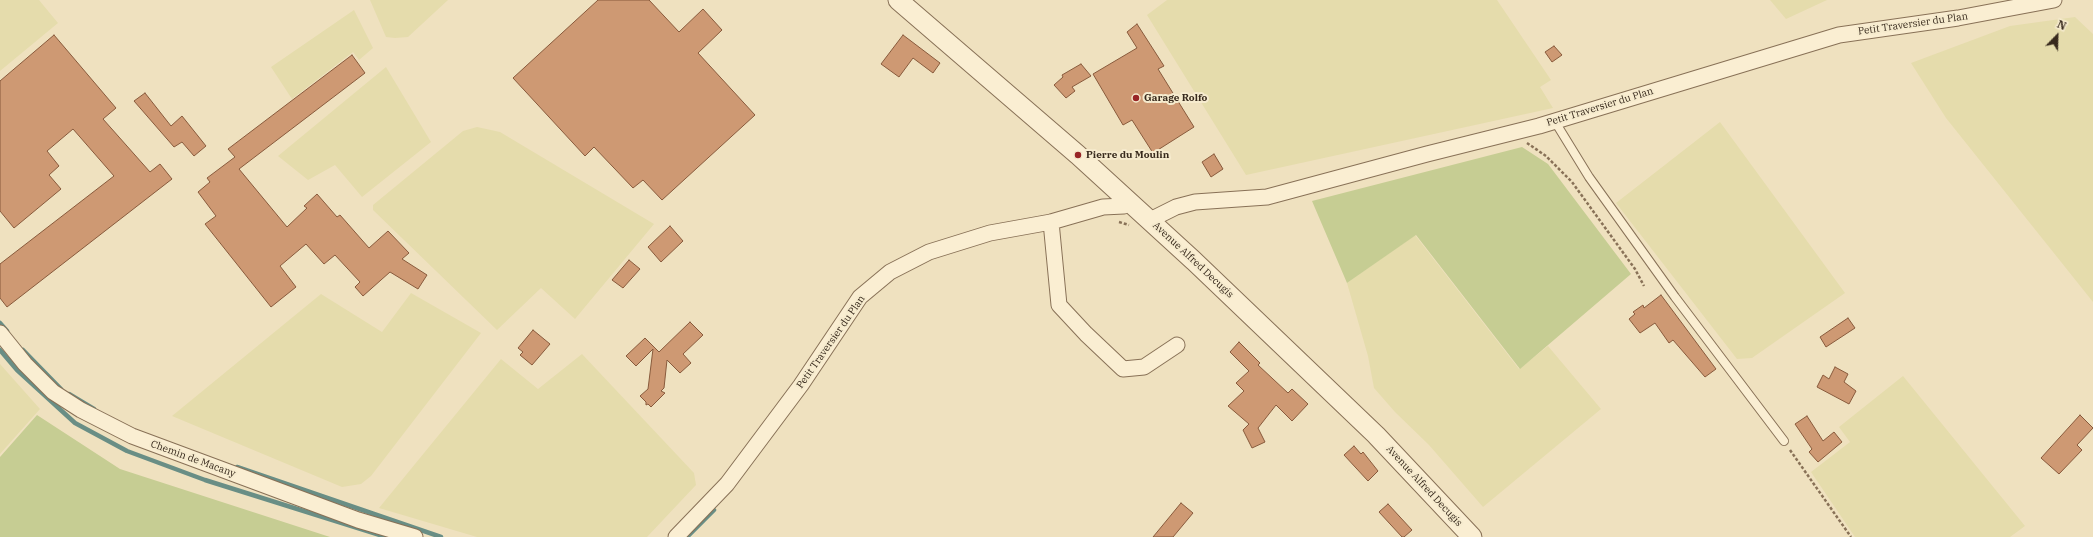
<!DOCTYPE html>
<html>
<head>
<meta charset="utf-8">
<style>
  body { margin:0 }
  #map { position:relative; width:2093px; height:537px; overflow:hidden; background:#efe1bf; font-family:"IBM Plex Serif",serif }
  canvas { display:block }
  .north { position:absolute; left:2037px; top:16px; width:40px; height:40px; -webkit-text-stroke:3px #f6ebce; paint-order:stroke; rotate:23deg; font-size:11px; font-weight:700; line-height:16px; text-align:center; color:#37291c }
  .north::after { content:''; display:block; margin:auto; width:14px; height:18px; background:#37291c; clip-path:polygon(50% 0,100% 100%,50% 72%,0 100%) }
</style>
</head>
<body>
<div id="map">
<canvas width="2093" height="537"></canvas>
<div class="north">N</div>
</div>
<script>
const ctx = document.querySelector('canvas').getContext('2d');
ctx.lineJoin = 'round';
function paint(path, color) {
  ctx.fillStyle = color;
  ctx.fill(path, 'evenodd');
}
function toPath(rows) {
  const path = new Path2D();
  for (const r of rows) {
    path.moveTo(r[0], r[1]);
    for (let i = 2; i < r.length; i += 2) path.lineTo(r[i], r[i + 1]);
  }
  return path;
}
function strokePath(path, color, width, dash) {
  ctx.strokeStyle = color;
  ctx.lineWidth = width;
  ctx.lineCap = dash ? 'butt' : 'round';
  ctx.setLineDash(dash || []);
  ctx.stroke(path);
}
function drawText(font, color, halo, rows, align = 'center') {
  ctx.font = font + ' "IBM Plex Serif",serif';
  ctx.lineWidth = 4;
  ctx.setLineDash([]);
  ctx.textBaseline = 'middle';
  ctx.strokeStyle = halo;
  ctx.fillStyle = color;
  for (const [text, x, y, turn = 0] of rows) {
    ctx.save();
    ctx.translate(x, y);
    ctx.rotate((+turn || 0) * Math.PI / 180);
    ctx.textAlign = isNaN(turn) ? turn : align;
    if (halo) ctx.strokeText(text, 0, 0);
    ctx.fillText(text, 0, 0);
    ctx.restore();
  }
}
const farmland = toPath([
  [0,0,39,0,58,23,0,71],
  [370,0,448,0,408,37,395,38,386,37],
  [1167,0,1497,0,1551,80,1540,87,1553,108,1246,175,1147,15],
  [1770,0,1827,0,1786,19],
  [354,10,373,48,359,60,353,52,292,99,271,67],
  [2075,17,2093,34,2093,302,1946,118,1911,63,2010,26],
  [386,67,431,142,362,197,335,165,308,180,278,156],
  [1720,122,1845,293,1752,358,1737,359,1616,203],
  [477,127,500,132,654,224,575,319,541,288,497,330,373,210,373,205,463,131],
  [1415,235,1519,369,1548,346,1601,409,1483,507,1429,445,1395,412,1374,388,1368,356,1347,283],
  [411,293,481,333,371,476,361,484,342,487,172,416,321,294,382,332],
  [582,354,694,473,696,485,647,537,477,537,379,508,501,359,538,389],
  [0,364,40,409,0,454],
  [1903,376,2025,526,2010,537,1855,537,1811,472,1850,442,1839,427]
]);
const green = toPath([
  [1522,147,1548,164,1631,274,1520,369,1416,235,1347,283,1312,201],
  [37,415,120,469,330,537,0,537,0,457]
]);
const stream = toPath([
  [0,323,7,331],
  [0,350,17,370,75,423,127,451,205,480,386,537],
  [23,350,61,389],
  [69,394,94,409],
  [237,467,441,537],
  [687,537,714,510]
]);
const building = toPath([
  [598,0,649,0,679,32,703,9,722,30,698,53,755,115,662,200,643,180,633,188,594,147,585,156,513,78,598,0],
  [1137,24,1164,66,1158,69,1194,127,1153,153,1132,120,1123,125,1093,74,1137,48,1127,32,1137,24],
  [54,35,116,108,103,119,150,172,160,164,172,179,7,307,0,298,0,264,114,176,73,129,47,151,59,166,49,175,61,189,14,228,0,211,0,81,54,35],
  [903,35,940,63,933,73,913,58,899,77,881,64,903,35],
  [1554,46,1562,55,1552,62,1545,52,1554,46],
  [352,55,365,73,239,169,287,227,307,208,304,206,317,194,337,217,340,215,369,248,388,231,409,253,402,259,427,275,418,289,390,272,363,296,355,287,360,282,335,255,324,264,306,244,280,266,296,287,271,307,205,224,216,216,198,192,210,182,207,178,235,157,228,149,352,55],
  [1081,64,1091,76,1072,87,1075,91,1066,98,1054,85,1063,77,1062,75,1081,64],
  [145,93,171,126,182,116,206,146,194,156,182,142,174,147,134,101,145,93],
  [1214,154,1223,169,1211,177,1202,162,1214,154],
  [670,226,683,241,661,262,648,247,670,226],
  [629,260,640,269,623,288,612,280,629,260],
  [1661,295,1716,369,1705,377,1673,340,1669,343,1655,323,1640,333,1629,319,1635,314,1633,312,1643,305,1644,308,1661,295],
  [1848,318,1855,328,1826,347,1820,337,1848,318],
  [690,322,703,335,683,354,691,363,680,373,667,360,664,388,661,391,665,393,651,407,648,404,646,405,646,402,640,396,648,389,653,349,636,366,626,356,645,338,659,352,690,322],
  [533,330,550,344,532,365,520,355,523,352,518,348,533,330],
  [1239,342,1260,363,1258,365,1288,393,1292,389,1308,404,1292,421,1276,405,1258,428,1265,442,1252,448,1243,430,1249,424,1228,406,1244,391,1236,383,1249,371,1230,352,1239,342],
  [1835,367,1848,374,1844,382,1856,391,1849,404,1817,387,1823,375,1829,379,1835,367],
  [2080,415,2093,428,2077,445,2082,450,2059,474,2041,458,2080,415],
  [1807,416,1823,441,1834,432,1842,442,1818,462,1809,452,1812,449,1795,424,1807,416],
  [1354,446,1361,454,1363,452,1378,471,1368,481,1344,455,1354,446],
  [1181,503,1193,513,1173,537,1153,537,1181,503],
  [1388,504,1412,530,1404,537,1402,537,1379,512,1388,504]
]);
const path = toPath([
  [1527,143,1546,156,1572,182,1635,269,1644,286],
  [1119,222,1129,225],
  [1790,450,1851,537]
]);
const service = toPath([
  [1554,120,1589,177,1675,297,1784,441]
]);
const minor = toPath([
  [1150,220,1176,207,1195,202,1267,197,1427,154,1539,126,1839,35,1958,18,2054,0],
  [1051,222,1059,305,1086,334,1123,369,1144,367,1177,345],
  [0,333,25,364,53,392,81,410,132,436,358,520,415,537],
  [676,537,727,484,801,385,860,297,890,272,929,252,990,233,1051,222,1103,207,1124,206,1130,202]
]);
const tertiary = toPath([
  [898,0,1078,155,1194,261,1376,435,1472,537]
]);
const markers = [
  [1136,98,4,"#982526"],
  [1078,155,4,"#982526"]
];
const streetNames = [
  ["Petit Traversier du Plan",1913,24,-8],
  ["Petit Traversier du Plan",1600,107,-17],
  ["Avenue Alfred Decugis",1193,260,43],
  ["Petit Traversier du Plan",831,342,-55],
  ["Chemin de Macany",193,459,20],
  ["Avenue Alfred Decugis",1424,486,47]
];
const poiNames = [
  ["Garage Rolfo",1144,98],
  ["Pierre du Moulin",1086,155]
];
paint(farmland, '#e5dcac');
paint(green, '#c6cd93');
strokePath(stream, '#698e85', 4.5);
paint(building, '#ce9973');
strokePath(building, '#885a3c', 1);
strokePath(service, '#887157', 10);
strokePath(minor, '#887157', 17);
strokePath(tertiary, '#887157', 21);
strokePath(path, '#887157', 2.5, [3, 2]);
strokePath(service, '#faeed2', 8);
strokePath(minor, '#faeed2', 15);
strokePath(tertiary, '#faeed2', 19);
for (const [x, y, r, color] of markers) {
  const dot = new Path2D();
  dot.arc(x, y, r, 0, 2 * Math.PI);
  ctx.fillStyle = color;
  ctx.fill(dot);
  strokePath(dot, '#f6ebce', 1.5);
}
drawText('10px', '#37291c', '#f6ebce', streetNames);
drawText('bold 10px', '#37291c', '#f6ebce', poiNames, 'left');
</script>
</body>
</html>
